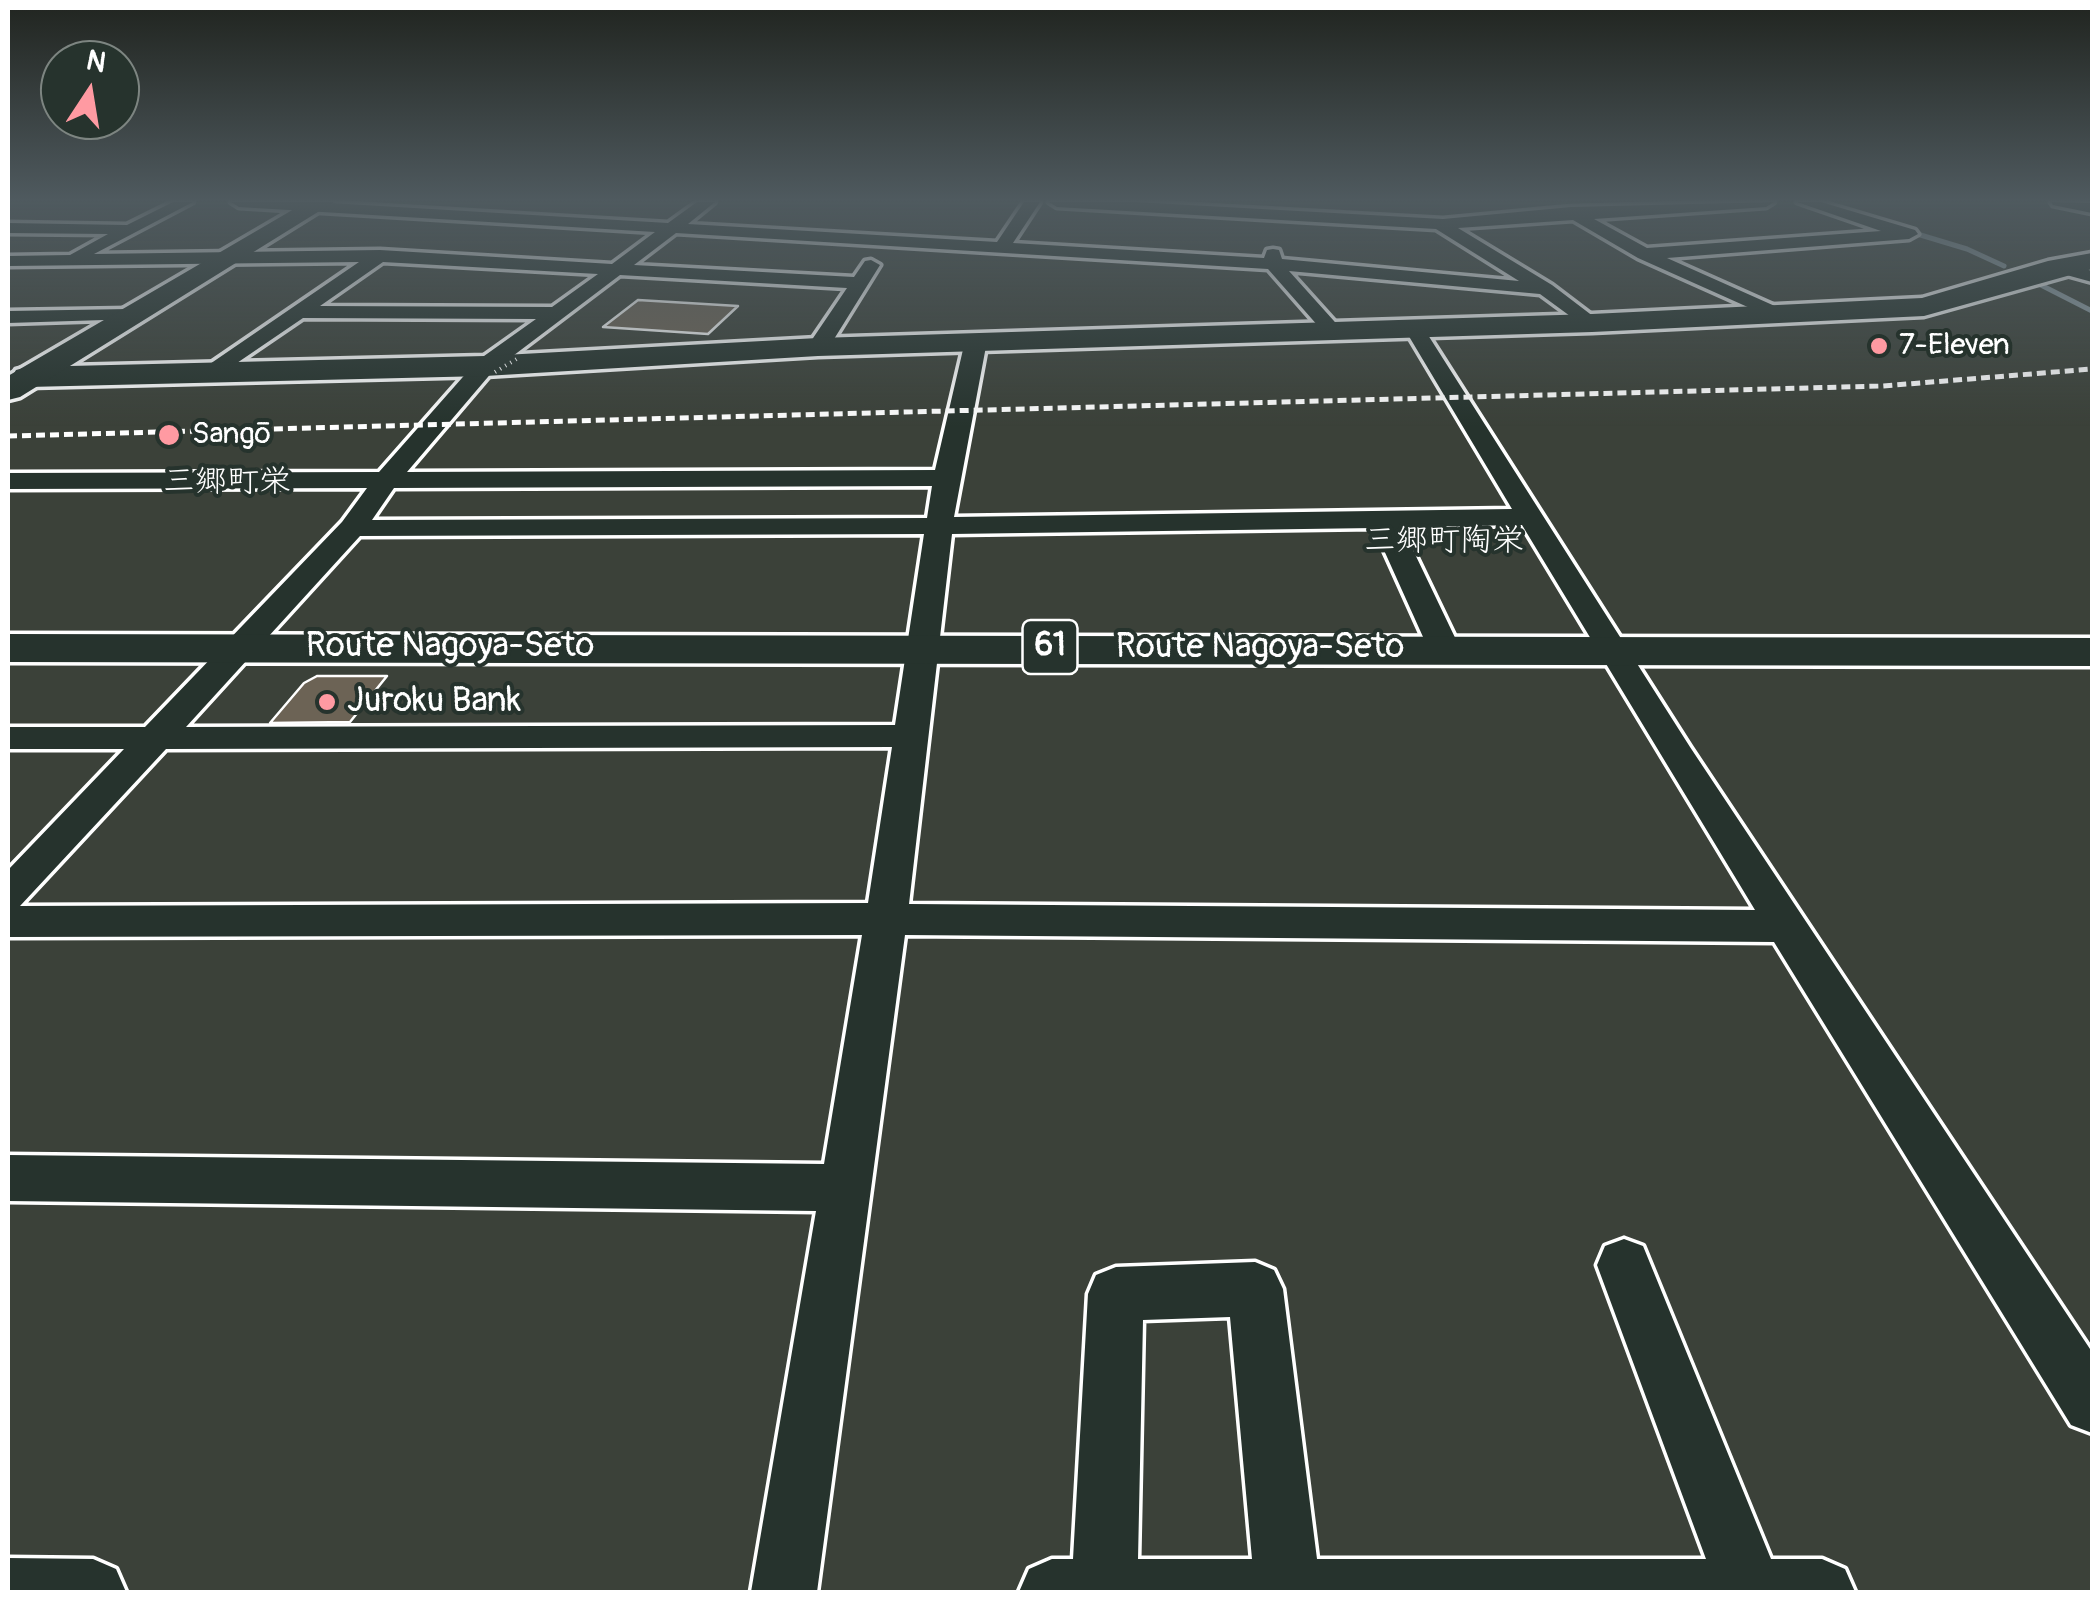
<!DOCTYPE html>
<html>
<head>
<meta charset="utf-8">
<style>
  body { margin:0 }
  #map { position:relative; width:2100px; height:1600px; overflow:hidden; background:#3b4139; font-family:Pangolin,sans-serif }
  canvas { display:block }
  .frame { position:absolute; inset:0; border:10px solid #fff; pointer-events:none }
  .north { position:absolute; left:40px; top:40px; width:100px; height:100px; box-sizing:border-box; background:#26332d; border:2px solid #7d8581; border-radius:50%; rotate:12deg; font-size:28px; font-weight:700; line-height:40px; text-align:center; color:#fff }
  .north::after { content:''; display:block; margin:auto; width:35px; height:45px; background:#ff9aa2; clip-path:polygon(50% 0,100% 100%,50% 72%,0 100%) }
</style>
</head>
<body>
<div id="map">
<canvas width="2100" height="1600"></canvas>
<div class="frame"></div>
<div class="north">N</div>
</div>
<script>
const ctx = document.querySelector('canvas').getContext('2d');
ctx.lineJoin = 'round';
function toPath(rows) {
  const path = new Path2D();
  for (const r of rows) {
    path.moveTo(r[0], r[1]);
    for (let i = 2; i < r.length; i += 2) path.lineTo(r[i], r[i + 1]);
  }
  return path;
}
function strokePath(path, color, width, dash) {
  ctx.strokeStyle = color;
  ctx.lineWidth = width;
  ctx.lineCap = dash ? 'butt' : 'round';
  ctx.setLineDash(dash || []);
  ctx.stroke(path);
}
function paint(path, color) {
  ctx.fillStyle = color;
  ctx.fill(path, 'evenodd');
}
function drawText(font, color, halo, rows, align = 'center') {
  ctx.font = font + ' Pangolin,"Klee One",sans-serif';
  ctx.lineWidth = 8;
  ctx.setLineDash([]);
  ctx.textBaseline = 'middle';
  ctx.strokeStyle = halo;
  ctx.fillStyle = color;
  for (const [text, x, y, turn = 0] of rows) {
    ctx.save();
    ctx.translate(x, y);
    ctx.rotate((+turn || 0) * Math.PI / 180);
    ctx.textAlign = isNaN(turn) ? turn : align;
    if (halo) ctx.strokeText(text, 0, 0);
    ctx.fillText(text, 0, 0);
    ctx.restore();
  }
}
const stream = toPath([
  [1904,230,1967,249,2004,266],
  [2033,281,2092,311]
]);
const building = toPath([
  [638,300,738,306,708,334,603,327,638,300],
  [317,676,387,676,350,722,270,723,304,683,317,676]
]);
const street = toPath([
  [173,202,193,202,94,254,380,250,612,264,655,232,239,207,231,202,313,202,668,223,697,202,715,202,688,224,997,242,1024,202,1040,202,1013,243,1264,258,1267,250,1273,249,1279,250,1282,259,1519,281,1436,229,1057,207,1049,202,1135,202,1443,219,1571,207,1774,202,1766,207,1594,219,1647,248,1881,231,1797,202,1821,202,1915,230,1918,234,1909,239,1667,258,1786,311,1789,315,1779,321,1638,258,1573,220,1458,228,1552,285,1602,323,1592,329,1585,327,1540,294,1289,271,1343,331,1333,337,1326,335,1268,269,676,233,634,265,854,277,865,261,871,260,880,265,826,352,818,353,807,347,847,288,620,275,493,371,407,472,935,470,965,341,976,335,987,341,954,517,1512,509,1404,328,1407,324,1421,324,1690,747,2092,1352,2092,1433,2071,1425,1774,942,905,935,817,1592,751,1592,816,1211,8,1201,8,1155,824,1164,862,935,8,937,8,870,124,749,8,749,8,727,145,727,342,522,367,488,8,489,8,473,379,472,477,361,536,319,303,318,212,380,204,378,201,373,204,368,359,262,8,266,8,256,70,255,108,234,8,233,8,223,127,225,173,202],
  [383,262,598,274,552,307,320,306,383,262],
  [932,486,927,518,372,520,394,488,932,486],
  [1522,525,1755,910,909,904,952,534,1374,528,1428,648,1433,655,1444,658,1455,655,1460,648,1402,527,1522,525],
  [924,534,895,725,186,727,360,536,924,534],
  [892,747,868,903,20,906,166,749,892,747],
  [2051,202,2092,203,2092,213,2053,205,2051,202],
  [2058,261,2092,271,2092,282,2052,271,2049,267,2058,261],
  [129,309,136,311,136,319,8,323,8,311,129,309],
  [1624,1239,1643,1246,1771,1559,1822,1559,1845,1569,1855,1592,1019,1592,1029,1569,1052,1559,1073,1559,1088,1294,1096,1275,1116,1267,1255,1262,1274,1270,1283,1289,1317,1559,1706,1559,1597,1265,1605,1246,1624,1239],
  [1230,1317,1252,1559,1138,1559,1143,1320,1230,1317],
  [8,1558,93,1559,116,1569,126,1592,8,1592,8,1558]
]);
const secondary = toPath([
  [2092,253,2092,269,1924,316,1592,332,818,356,485,376,28,387,16,384,12,377,16,370,28,367,485,356,818,338,1592,314,1922,298,2048,261,2092,253]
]);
const primary = toPath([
  [306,202,334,202,20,397,8,400,8,376,306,202],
  [8,634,2092,638,2092,666,8,662,8,634]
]);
const rail = toPath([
  [8,436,1883,386,2092,369]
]);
const pathBridge = toPath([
  [495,372,520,357]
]);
const markers = [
  [1879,346,10,"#ff9aa2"],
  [169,435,12,"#ff9aa2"],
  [327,702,10,"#ff9aa2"]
];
const farPoinames = [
  ["7-Eleven",1899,346],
  ["Sangō",192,435]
];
const farQuarternames = [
  ["三郷町栄",227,483],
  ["三郷町陶栄",1444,542]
];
const shields = [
  [1050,647,55]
];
const shieldNames = [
  ["61",1050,647]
];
const streetNames = [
  ["Route Nagoya-Seto",450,647],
  ["Route Nagoya-Seto",1260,648]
];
const poiNames = [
  ["Juroku Bank",347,702]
];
strokePath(stream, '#94a3aa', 5);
paint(building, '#6c6355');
strokePath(building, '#fff', 2.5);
strokePath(street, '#fff', 7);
strokePath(secondary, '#fff', 7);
strokePath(primary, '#fff', 7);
paint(street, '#26332d');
paint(secondary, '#26332d');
paint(primary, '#26332d');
strokePath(rail, '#fff', 5, [9, 5]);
strokePath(pathBridge, '#fff', 4, [1, 5]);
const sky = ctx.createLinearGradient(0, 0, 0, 426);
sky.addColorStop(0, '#20241f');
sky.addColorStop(0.47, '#4f5a5f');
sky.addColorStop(1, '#4f5a5f00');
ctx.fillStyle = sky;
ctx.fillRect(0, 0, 2100, 426);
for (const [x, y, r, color] of markers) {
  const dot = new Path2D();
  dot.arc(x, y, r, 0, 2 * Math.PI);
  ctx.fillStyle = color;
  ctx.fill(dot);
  strokePath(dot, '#26332d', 4);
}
drawText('30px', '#fff', '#26332d', farPoinames, 'left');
drawText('32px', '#fff', '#26332d', farQuarternames);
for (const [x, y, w] of shields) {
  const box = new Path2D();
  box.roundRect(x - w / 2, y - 27, w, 54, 8);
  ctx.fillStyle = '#26332d';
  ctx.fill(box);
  strokePath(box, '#fff', 2.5);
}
drawText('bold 32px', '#fff', null, shieldNames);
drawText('35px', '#fff', '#26332d', streetNames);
drawText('35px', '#fff', '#26332d', poiNames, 'left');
</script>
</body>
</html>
